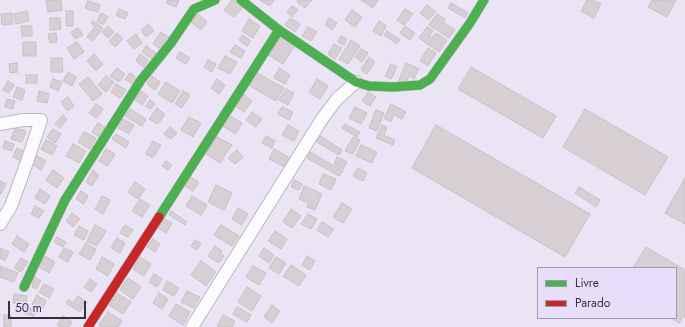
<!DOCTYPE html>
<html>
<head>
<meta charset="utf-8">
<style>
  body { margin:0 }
  #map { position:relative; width:685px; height:327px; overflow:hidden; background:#eae4f4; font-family:Jost,sans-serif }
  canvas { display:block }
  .legend { position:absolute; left:537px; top:267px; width:140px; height:52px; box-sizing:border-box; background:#e9defa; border:1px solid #a199ae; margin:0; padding:5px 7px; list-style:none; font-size:12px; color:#35313b }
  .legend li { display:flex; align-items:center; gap:8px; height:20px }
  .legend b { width:20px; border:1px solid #a199ae }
  .scale { position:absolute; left:8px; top:301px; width:78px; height:18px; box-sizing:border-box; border:2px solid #35313b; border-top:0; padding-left:5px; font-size:12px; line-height:14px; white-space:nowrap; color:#35313b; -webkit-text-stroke:3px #e9defa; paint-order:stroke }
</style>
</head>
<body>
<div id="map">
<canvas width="685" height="327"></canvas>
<ul class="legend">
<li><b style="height:5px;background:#4caf50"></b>Livre</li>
<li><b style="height:5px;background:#c62828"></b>Parado</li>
</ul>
<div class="scale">50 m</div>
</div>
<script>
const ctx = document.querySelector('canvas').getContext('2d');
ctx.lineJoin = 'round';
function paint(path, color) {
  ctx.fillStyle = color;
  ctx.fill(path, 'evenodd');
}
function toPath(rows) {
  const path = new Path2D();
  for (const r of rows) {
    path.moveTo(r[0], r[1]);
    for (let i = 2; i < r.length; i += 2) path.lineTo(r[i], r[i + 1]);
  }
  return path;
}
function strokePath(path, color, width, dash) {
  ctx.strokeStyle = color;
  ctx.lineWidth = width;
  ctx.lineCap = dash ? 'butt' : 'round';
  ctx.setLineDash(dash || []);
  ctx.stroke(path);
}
const building = toPath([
  [46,0,61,0,62,10,48,12,46,0],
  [168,0,179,0,176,7,166,3,168,0],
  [232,0,234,0,243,7,234,17,224,10,232,0],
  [260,0,274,0,270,6,260,0],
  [298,0,312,0,305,8,297,2,298,0],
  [361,0,378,0,373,8,361,0],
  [587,0,592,0,601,4,594,18,581,11,587,0],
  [652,0,676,0,667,17,648,7,652,0],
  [88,1,100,5,98,12,85,8,88,1],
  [451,3,468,13,465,18,448,8,451,3],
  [427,5,436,12,428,20,420,13,427,5],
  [292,6,298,10,292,17,287,12,292,6],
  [119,9,128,13,125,19,116,15,119,9],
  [405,9,413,14,404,25,397,20,405,9],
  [352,10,362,17,355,27,345,20,352,10],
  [27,11,29,21,16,24,14,14,27,11],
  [66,11,73,11,73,26,66,26,66,11],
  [12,13,13,24,2,25,1,14,12,13],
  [101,13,108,17,103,25,97,21,101,13],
  [198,14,207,22,201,30,191,22,198,14],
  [437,14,445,19,443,22,455,30,449,38,429,25,437,14],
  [50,18,60,18,61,29,50,30,50,18],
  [290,18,300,24,295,32,285,25,290,18],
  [329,18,337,23,332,30,325,25,329,18],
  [249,19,260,26,253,38,242,31,249,19],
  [93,21,103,28,93,41,87,37,95,26,91,23,93,21],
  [379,21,386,26,381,36,373,31,379,21],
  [148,24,154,31,146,37,141,30,148,24],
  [21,26,32,26,32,36,22,36,21,26],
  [108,26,114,32,108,38,102,32,108,26],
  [405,26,415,33,410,40,400,33,405,26],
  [308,27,317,32,311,41,302,36,308,27],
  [427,27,433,31,429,36,432,38,436,33,447,40,439,52,419,38,427,27],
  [78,28,83,35,75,39,71,32,78,28],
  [387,31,400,40,397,44,384,35,387,31],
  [161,32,169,37,161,49,153,44,161,32],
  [56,33,57,42,50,43,48,34,56,33],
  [117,33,123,39,115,47,109,41,117,33],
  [136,34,142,43,134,49,127,41,136,34],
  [279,34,295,45,283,64,267,54,279,34],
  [243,35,251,41,247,46,239,40,243,35],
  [341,36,347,39,344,45,338,42,341,36],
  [351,40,360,46,348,64,339,59,351,40],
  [23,42,36,42,36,56,23,56,23,42],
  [77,42,84,52,74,59,67,48,77,42],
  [334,44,342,48,335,59,328,54,334,44],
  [235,45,245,51,241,58,230,52,235,45],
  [146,46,156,53,152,59,142,52,146,46],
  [428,48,436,53,428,66,420,61,428,48],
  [361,49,368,53,362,62,355,57,361,49],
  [180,52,190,58,186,64,176,58,180,52],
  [94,54,103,64,96,71,87,61,94,54],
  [140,54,148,60,144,67,136,61,140,54],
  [225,56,237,62,230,74,218,68,225,56],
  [369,57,375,62,367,74,361,70,369,57],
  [51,58,62,58,63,72,51,72,51,58],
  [208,60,216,64,212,72,204,67,208,60],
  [17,63,18,72,10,73,9,64,17,63],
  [406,63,419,69,414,79,409,76,404,85,398,82,406,63],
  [391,64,397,67,391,79,385,76,391,64],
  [471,67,556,116,543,138,458,89,471,67],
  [117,68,125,74,119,82,110,76,117,68],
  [279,68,290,75,285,84,274,78,279,68],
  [252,70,284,88,276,101,245,83,252,70],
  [68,72,76,77,72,86,63,81,68,72],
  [130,73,138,79,133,85,125,79,130,73],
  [26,75,37,75,37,83,26,83,26,75],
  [106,76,114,82,106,92,98,85,106,76],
  [152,76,160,82,155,90,147,84,152,76],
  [88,77,102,94,93,101,79,84,88,77],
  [53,79,62,82,58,91,50,87,53,79],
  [217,79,225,85,219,94,211,88,217,79],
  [317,79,328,86,320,99,309,92,317,79],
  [8,81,14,85,9,93,3,90,8,81],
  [166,82,180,91,172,103,158,94,166,82],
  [116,84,126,90,120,98,111,92,116,84],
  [17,87,25,90,22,100,13,97,17,87],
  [286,89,294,93,288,105,279,100,286,89],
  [39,91,49,94,47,103,37,101,39,91],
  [141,91,148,96,142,105,135,100,141,91],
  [183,91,190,95,182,108,175,104,183,91],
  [368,92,376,97,370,106,362,101,368,92],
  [244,95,252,101,244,112,235,106,244,95],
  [68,97,74,106,67,111,61,102,68,97],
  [7,99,15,101,13,109,5,107,7,99],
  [150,100,155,104,151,109,146,106,150,100],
  [96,104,103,109,97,118,89,113,96,104],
  [391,104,406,112,402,119,394,115,391,122,384,118,391,104],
  [282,107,293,112,289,120,278,114,282,107],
  [355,107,367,113,361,124,349,118,355,107],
  [157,108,165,114,158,124,149,119,157,108],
  [130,109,146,119,142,126,125,116,130,109],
  [585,109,668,157,645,195,563,147,585,109],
  [376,110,384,113,377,131,369,128,376,110],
  [252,112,262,119,256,127,246,120,252,112],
  [227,114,242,123,236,134,221,125,227,114],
  [63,115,67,119,60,128,55,124,63,115],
  [189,117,201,123,193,137,181,130,189,117],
  [123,119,134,125,129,134,118,128,123,119],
  [98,123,106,128,99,137,92,132,98,123],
  [345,124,360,132,357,137,342,128,345,124],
  [288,125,299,131,294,141,282,135,288,125],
  [382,125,387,127,384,135,395,140,393,145,376,138,382,125],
  [436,125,590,214,565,257,412,168,436,125],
  [170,127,177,133,171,139,164,134,170,127],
  [15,128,26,131,22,142,11,139,15,128],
  [53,129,61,134,55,143,47,137,53,129],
  [84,132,96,138,90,149,78,142,84,132],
  [116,134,129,142,126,148,112,139,116,134],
  [319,135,342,150,339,155,315,141,319,135],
  [266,136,275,141,272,148,262,143,266,136],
  [217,137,232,145,220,163,206,154,217,137],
  [353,137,360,140,353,154,345,151,353,137],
  [46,140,57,146,52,155,41,149,46,140],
  [5,141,14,144,12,151,3,148,5,141],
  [153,141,161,145,153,158,146,154,153,141],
  [73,144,86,151,79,163,66,156,73,144],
  [361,145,377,152,372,163,356,156,361,145],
  [17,148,25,152,21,161,13,157,17,148],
  [106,149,115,154,108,166,99,161,106,149],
  [274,149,290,158,285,167,269,159,274,149],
  [237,150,243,157,235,164,228,158,237,150],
  [310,152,343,171,339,176,307,158,310,152],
  [37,156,46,161,41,170,32,164,37,156],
  [337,157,347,162,343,169,334,164,337,157],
  [166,161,172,165,168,170,162,166,166,161],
  [358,168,367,173,363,181,353,176,358,168],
  [53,170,64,178,57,188,46,180,53,170],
  [93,170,99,175,92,186,86,182,93,170],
  [323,174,336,179,331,190,319,184,323,174],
  [188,176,199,182,193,191,183,185,188,176],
  [685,178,685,224,665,213,685,178],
  [294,180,302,184,299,190,291,187,294,180],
  [0,181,6,184,1,194,0,194,0,181],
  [135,182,145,189,138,199,128,192,135,182],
  [216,185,232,193,224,210,208,202,216,185],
  [304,186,322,194,315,210,307,207,309,203,299,199,304,186],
  [579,187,600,200,596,207,575,193,579,187],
  [40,189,50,196,45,204,35,198,40,189],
  [81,191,88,196,84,204,76,199,81,191],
  [102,196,110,200,103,214,95,209,102,196],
  [192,196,207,205,201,215,186,206,192,196],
  [140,199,150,205,142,217,132,211,140,199],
  [342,203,352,209,343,223,333,217,342,203],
  [35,206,44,211,39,218,31,214,35,206],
  [238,208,248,214,242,225,232,219,238,208],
  [291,209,301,216,292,228,283,222,291,209],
  [171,211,187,222,185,225,169,215,171,211],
  [72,213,80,219,73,227,66,221,72,213],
  [308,214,317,219,311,229,301,224,308,214],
  [164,219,172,223,166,233,158,228,164,219],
  [322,222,334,229,328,237,317,230,322,222],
  [95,225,106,231,97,246,87,241,95,225],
  [125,225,133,230,128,237,120,233,125,225],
  [221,225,239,236,232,246,214,235,221,225],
  [79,226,88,231,84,240,74,235,79,226],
  [275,231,287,239,281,249,268,241,275,231],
  [17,236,29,244,24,252,12,244,17,236],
  [57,237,66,242,63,247,54,242,57,237],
  [117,238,125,243,120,253,111,248,117,238],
  [153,239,160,244,155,252,147,247,153,239],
  [195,240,201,243,197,250,191,246,195,240],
  [86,243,96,249,90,260,79,254,86,243],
  [215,246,222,251,220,254,224,256,219,263,208,256,215,246],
  [646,247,685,270,685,318,683,316,679,323,671,318,676,318,676,268,633,268,646,247],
  [0,248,9,252,5,261,0,258,0,248],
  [64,248,73,252,68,262,59,257,64,248],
  [264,248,274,255,269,263,259,256,264,248],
  [43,255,55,262,49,273,37,266,43,255],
  [307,256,315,261,310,270,302,265,307,256],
  [102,257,114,264,108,276,96,269,102,257],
  [140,257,151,264,144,276,133,269,140,257],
  [276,257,286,263,279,274,269,268,276,257],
  [21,258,28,262,21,272,14,268,21,258],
  [201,261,216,272,206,286,191,275,201,261],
  [291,265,306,275,299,286,283,276,291,265],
  [0,266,18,273,14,282,0,277,0,266],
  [253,266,266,273,259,285,246,277,253,266],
  [154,274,162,279,157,287,149,282,154,274],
  [34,276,41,281,36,289,32,287,34,276],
  [128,278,141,287,133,299,120,290,128,278],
  [90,279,97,284,91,292,84,287,90,279],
  [167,281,179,288,174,296,163,290,167,281],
  [44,284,54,289,49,298,39,292,44,284],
  [247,287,261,296,252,311,238,302,247,287],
  [187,291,200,297,194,308,181,302,187,291],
  [117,293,131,302,123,314,109,305,117,293],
  [159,293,168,299,162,309,153,303,159,293],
  [14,294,27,296,26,305,13,303,14,294],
  [37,295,46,301,42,310,32,304,37,295],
  [78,296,87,302,80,312,66,303,68,300,73,303,78,296],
  [176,304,190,312,183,325,169,316,176,304],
  [272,305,280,311,272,323,264,317,272,305],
  [25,307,36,310,34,316,23,313,25,307],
  [237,307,251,315,247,322,233,314,237,307],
  [108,312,122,321,118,327,102,327,99,325,108,312],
  [4,315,11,315,11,327,4,327,4,315],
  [223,315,235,321,232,327,219,327,217,326,223,315],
  [63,316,72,322,69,327,60,327,57,325,63,316]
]);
const street = toPath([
  [0,124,23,120,41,120,27,162,11,206,0,224],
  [192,327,322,119,337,99,356,82]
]);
const fast = toPath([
  [241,0,279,30,356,82,369,86,394,87,420,85,430,79,470,23,484,0],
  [159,217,279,30],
  [24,287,65,200,141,80,171,43,194,9,215,0]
]);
const jam = toPath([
  [88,327,159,217]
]);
paint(building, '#d7cfd3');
strokePath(building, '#c7c0c4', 1);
strokePath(street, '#bcb7c4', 14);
strokePath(fast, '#bcb7c4', 10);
strokePath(jam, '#bcb7c4', 10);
strokePath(street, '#fcfbfd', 12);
strokePath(fast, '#4caf50', 9);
strokePath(jam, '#c62828', 9);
</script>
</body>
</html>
